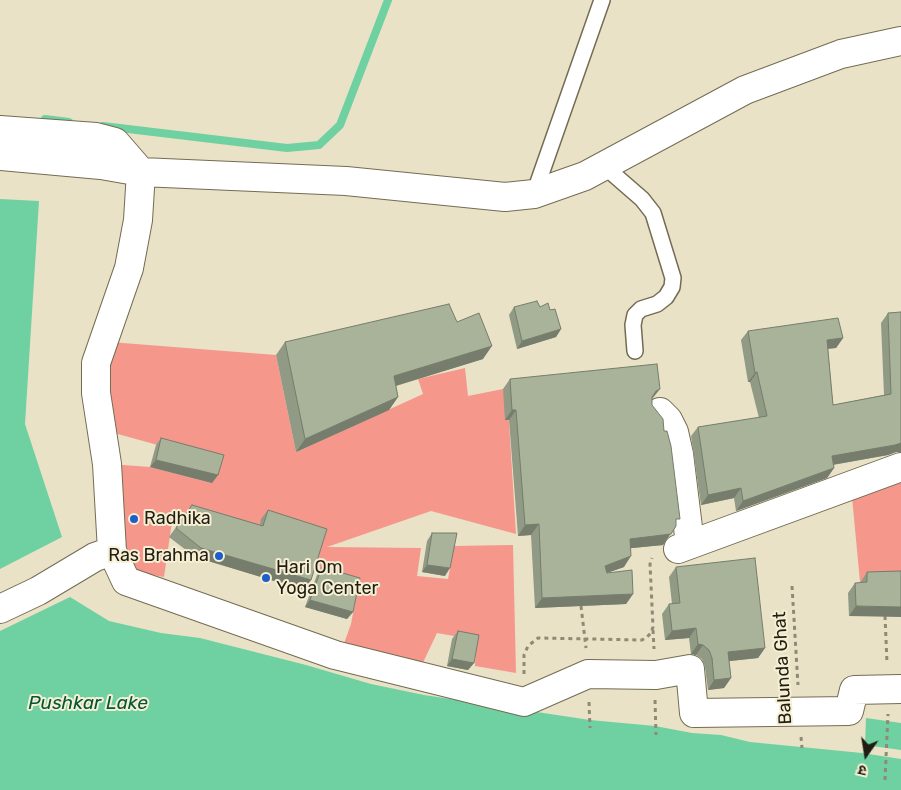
<!DOCTYPE html>
<html>
<head>
<meta charset="utf-8">
<style>
  body { margin:0 }
  #map { position:relative; width:901px; height:790px; overflow:hidden; background:#e9e2c6; font-family:Rubik,"Noto Sans Devanagari",sans-serif }
  canvas { display:block }
  .north { position:absolute; left:841px; top:730px; width:50px; height:50px; -webkit-text-stroke:4px #f6efd3; paint-order:stroke; rotate:193deg; font-size:14px; font-weight:700; line-height:20px; text-align:center; color:#201d13 }
  .north::after { content:''; display:block; margin:auto; width:18px; height:22px; background:#201d13; clip-path:polygon(50% 0,100% 100%,50% 72%,0 100%) }
</style>
</head>
<body>
<div id="map">
<canvas width="901" height="790"></canvas>
<div class="north">उ</div>
</div>
<script>
const ctx = document.querySelector('canvas').getContext('2d');
ctx.lineJoin = 'round';
function paint(path, color) {
  ctx.fillStyle = color;
  ctx.fill(path, 'evenodd');
}
function toPath(rows) {
  const path = new Path2D();
  for (const r of rows) {
    path.moveTo(r[0], r[1]);
    for (let i = 2; i < r.length; i += 2) path.lineTo(r[i], r[i + 1]);
  }
  return path;
}
function strokePath(path, color, width, dash) {
  ctx.strokeStyle = color;
  ctx.lineWidth = width;
  ctx.lineCap = dash ? 'butt' : 'round';
  ctx.setLineDash(dash || []);
  ctx.stroke(path);
}
function drawText(font, color, halo, rows, align = 'center') {
  ctx.font = font + ' Rubik,sans-serif';
  ctx.lineWidth = 4;
  ctx.setLineDash([]);
  ctx.textBaseline = 'middle';
  ctx.strokeStyle = halo;
  ctx.fillStyle = color;
  for (const [text, x, y, turn = 0] of rows) {
    ctx.save();
    ctx.translate(x, y);
    ctx.rotate((+turn || 0) * Math.PI / 180);
    ctx.textAlign = isNaN(turn) ? turn : align;
    if (halo) ctx.strokeText(text, 0, 0);
    ctx.fillText(text, 0, 0);
    ctx.restore();
  }
}
const green = toPath([
  [110,342,276,355,296,452,423,394,418,379,465,368,468,396,503,389,509,422,516,534,431,511,327,547,421,548,417,576,448,579,454,546,513,545,516,673,475,666,476,640,437,633,419,671,342,649,351,624,359,581,319,570,320,566,173,515,164,577,131,571,110,464,150,467,212,483,219,462,107,431],
  [901,479,901,581,860,582,852,497]
]);
const water = toPath([
  [0,199,39,201,25,424,62,537,0,569],
  [70,597,109,621,161,633,200,638,306,665,371,684,424,695,590,720,655,726,692,733,721,735,750,742,862,753,901,759,901,790,0,790,0,631],
  [866,718,901,723,901,750,865,745]
]);
const stream = toPath([
  [45,119,69,122],
  [103,126,287,148,319,145,340,125,388,0]
]);
const path = toPath([
  [792,586,798,685],
  [581,606,586,648],
  [885,616,887,663],
  [653,630,654,649],
  [524,674,524,655,528,646,538,638,642,640,647,637,651,633,653,627,650,564,652,558],
  [655,700,656,735],
  [589,702,590,728],
  [801,737,802,748],
  [885,780,888,714]
]);
const lane = toPath([
  [604,166,642,199,653,213,673,278,672,287,666,297,657,304,641,309,635,315,633,325,635,351],
  [534,194,602,0]
]);
const street = toPath([
  [0,130,96,137,115,142,141,172,138,220,129,268,96,363,96,393,107,464,112,551,95,557,38,591,0,609],
  [0,156,101,165,141,172,346,181,505,197,534,194,585,176,745,90,841,54,901,41],
  [660,412,668,420,674,432,679,454,690,544],
  [678,549,901,467],
  [112,551,126,581,335,655,524,702,588,674,656,675,690,669,694,713,849,711,854,690,901,689]
]);
const wall = toPath([
  [514,307,540,307,550,310,561,329,556,337,517,349,509,315],
  [888,313,896,452,888,455,833,465,834,468,827,478,736,511,734,498,701,505,691,436,698,427,759,418,750,382,748,382,741,340,748,331,843,338,836,348,828,349,833,405,884,395,881,323],
  [457,322,483,359,396,386,398,397,389,410,296,452,276,355,285,342],
  [510,379,652,399,652,405,664,431,676,524,663,545,631,548,624,567,607,573,633,594,626,604,535,608,531,535,518,536,509,420,505,420,503,389],
  [161,438,218,475,212,483,150,467,156,445],
  [192,505,260,525,261,519,268,510,311,580,304,590,195,557,169,537],
  [432,533,445,576,422,572,427,541],
  [322,567,353,612,347,619,305,607,317,575],
  [676,567,765,648,758,658,729,661,731,678,724,688,708,690,705,667,702,659,696,655,691,654,689,638,665,640,662,614,669,604,672,604,669,577],
  [901,571,849,616,848,593,855,583,860,583,867,572],
  [458,631,474,663,468,670,447,666,452,639]
]);
const shadedWall = toPath([
  [561,329,556,337,517,349,522,341],
  [843,338,836,348,820,349,827,340],
  [492,346,483,359,385,389,394,376],
  [757,372,750,382,748,382,755,373],
  [660,389,652,399,649,401,656,391],
  [398,397,389,410,296,452,305,439],
  [512,410,516,410,509,420,505,420],
  [901,443,901,452,896,452,888,455,825,466,832,456],
  [156,460,218,475,212,483,150,467],
  [834,468,827,478,736,511,743,501],
  [741,488,734,498,701,505,708,495],
  [539,524,531,535,518,536,525,525],
  [676,526,663,545,623,549,630,539],
  [201,548,311,580,304,590,195,557],
  [631,556,624,567,598,576,605,566],
  [427,565,450,568,445,576,422,572],
  [633,594,626,604,535,608,542,598],
  [310,600,353,612,347,619,305,607],
  [856,606,901,607,901,617,849,616],
  [696,628,689,638,665,640,672,631],
  [698,644,703,645,696,655,691,654],
  [765,648,758,658,721,662,728,652],
  [452,659,474,663,468,670,447,666],
  [731,678,724,688,708,690,714,680]
]);
const building = toPath([
  [537,301,540,307,548,303,550,310,555,309,561,329,522,341,514,307,537,301],
  [449,304,457,322,479,313,492,346,394,376,398,397,305,439,285,342,449,304],
  [901,312,901,443,895,445,832,456,834,468,743,501,741,488,708,495,698,427,767,416,757,372,755,373,748,331,838,318,843,338,827,340,833,405,891,394,888,313,901,312],
  [657,364,660,389,656,391,652,397,652,405,663,419,664,431,667,431,671,446,680,519,676,519,676,526,671,534,630,539,631,556,605,566,607,573,632,570,633,594,542,598,539,524,525,525,516,410,512,410,510,379,657,364],
  [161,438,224,455,218,475,156,460,161,438],
  [192,505,263,526,268,510,327,529,311,580,201,548,176,528,192,505],
  [432,533,457,533,450,568,427,565,432,533],
  [755,558,765,648,728,652,731,678,714,680,712,658,709,650,703,645,698,644,696,628,672,631,669,604,680,603,676,567,755,558],
  [322,567,360,578,353,612,310,600,322,567],
  [901,571,901,607,856,606,855,583,867,582,867,572,901,571],
  [458,631,479,635,474,663,452,659,458,631]
]);
const markers = [
  [134,519,5,"#1c5eca"],
  [219,556,5,"#1c5eca"],
  [266,578,5,"#1c5eca"]
];
const poiNames = [
  ["Radhika",144,519],
  ["Ras Brahma",209,556,"right"],
  ["Hari Om",276,568],
  ["Yoga Center",276,589]
];
const streetNames = [
  ["Balunda Ghat",783,668,-93]
];
const waterNames = [
  ["Pushkar Lake",88,704]
];
paint(green, '#f6978b');
paint(water, '#6fd1a1');
strokePath(stream, '#6fd1a1', 8);
strokePath(lane, '#736c53', 18);
strokePath(street, '#736c53', 30);
strokePath(path, '#8f8a76', 3, [4, 4]);
strokePath(lane, '#fff', 15);
strokePath(street, '#fff', 28);
paint(wall, '#909a84');
paint(shadedWall, '#767d6c');
paint(building, '#a8b39a');
strokePath(building, '#767d6c', 1);
for (const [x, y, r, color] of markers) {
  const dot = new Path2D();
  dot.arc(x, y, r, 0, 2 * Math.PI);
  ctx.fillStyle = color;
  ctx.fill(dot);
  strokePath(dot, '#f6efd3', 2);
}
drawText('18px', '#201d13', '#f6efd3', poiNames, 'left');
drawText('18px', '#201d13', '#f6efd3', streetNames);
drawText('italic 19px', '#045638', '#f6efd3', waterNames);
</script>
</body>
</html>
